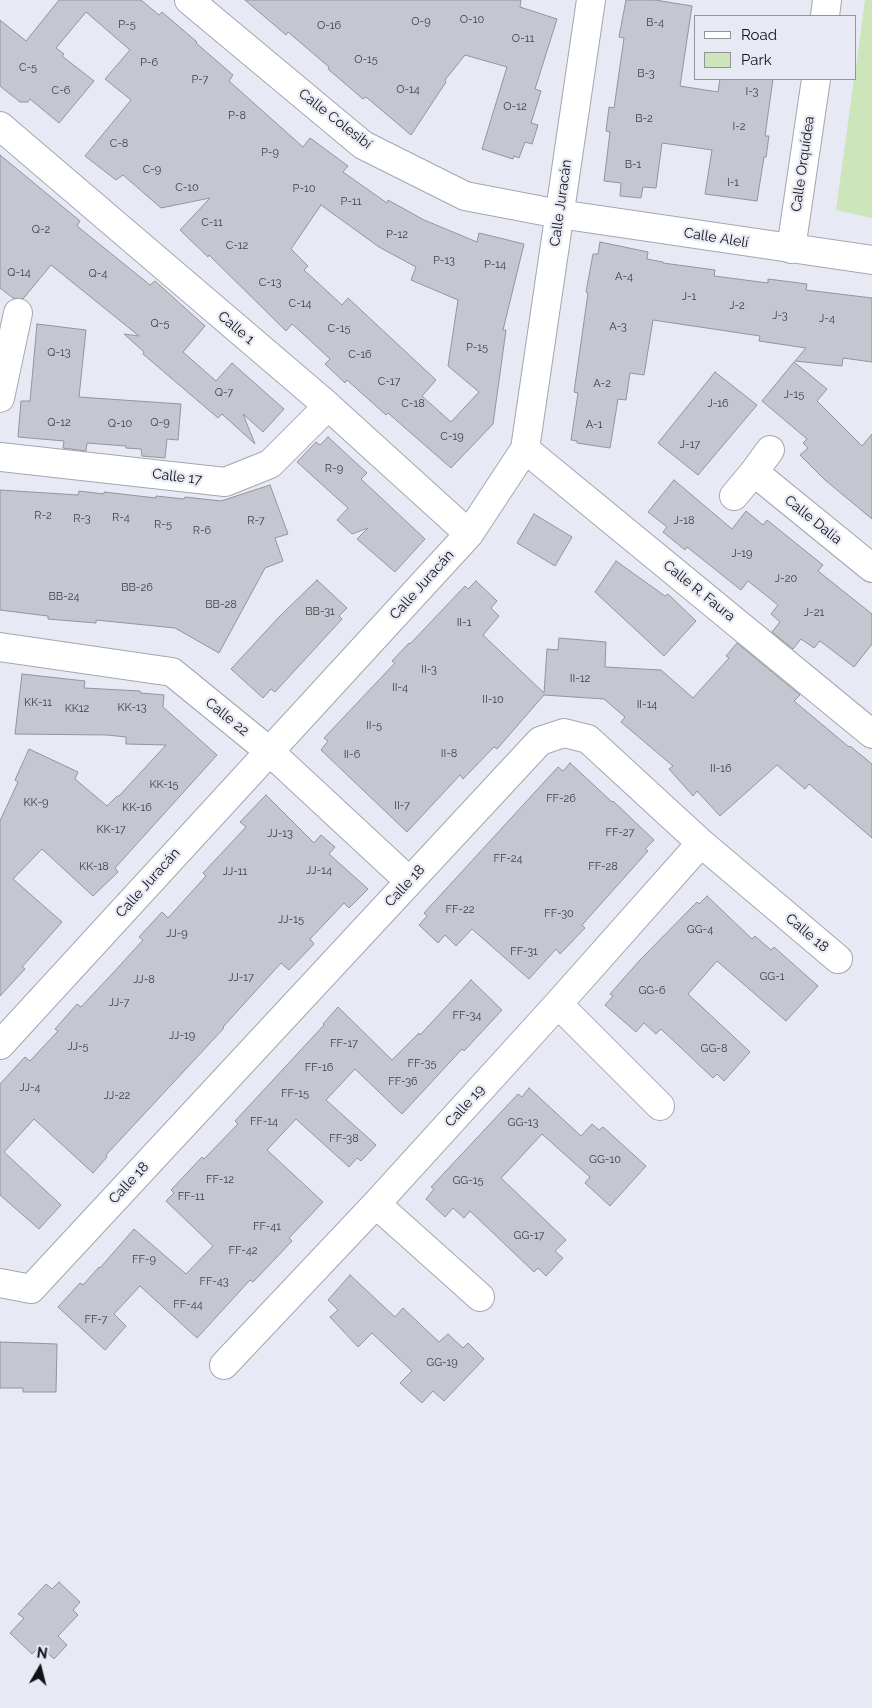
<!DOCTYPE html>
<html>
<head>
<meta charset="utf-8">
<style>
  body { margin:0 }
  #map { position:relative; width:872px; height:1708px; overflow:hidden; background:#e7e9f4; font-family:Raleway,sans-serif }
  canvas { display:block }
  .legend { position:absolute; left:694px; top:15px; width:162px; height:65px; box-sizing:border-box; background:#e7e9f4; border:1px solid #92939b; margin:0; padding:6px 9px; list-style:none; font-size:15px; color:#121216 }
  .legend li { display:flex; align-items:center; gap:10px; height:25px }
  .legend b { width:25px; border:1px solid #92939b }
  .north { position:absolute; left:15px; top:1643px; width:50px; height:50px; -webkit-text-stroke:4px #e7e9f4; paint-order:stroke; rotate:8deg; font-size:14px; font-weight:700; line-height:20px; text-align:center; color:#121216 }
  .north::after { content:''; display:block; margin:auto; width:18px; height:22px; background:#121216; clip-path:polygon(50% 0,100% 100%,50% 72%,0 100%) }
</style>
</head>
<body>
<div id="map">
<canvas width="872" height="1708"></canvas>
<ul class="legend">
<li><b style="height:6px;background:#fff"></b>Road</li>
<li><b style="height:14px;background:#cce5bb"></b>Park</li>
</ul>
<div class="north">N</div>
</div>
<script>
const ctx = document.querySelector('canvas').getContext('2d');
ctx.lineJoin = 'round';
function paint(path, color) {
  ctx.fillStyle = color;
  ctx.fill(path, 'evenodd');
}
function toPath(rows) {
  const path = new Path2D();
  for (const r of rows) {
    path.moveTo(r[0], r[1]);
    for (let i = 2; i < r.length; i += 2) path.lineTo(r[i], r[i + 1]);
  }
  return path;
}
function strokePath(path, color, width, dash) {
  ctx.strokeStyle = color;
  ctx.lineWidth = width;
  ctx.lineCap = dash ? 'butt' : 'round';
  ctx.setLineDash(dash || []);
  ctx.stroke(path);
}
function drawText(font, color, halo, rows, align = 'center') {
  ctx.font = font + ' Raleway,sans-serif';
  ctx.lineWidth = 4.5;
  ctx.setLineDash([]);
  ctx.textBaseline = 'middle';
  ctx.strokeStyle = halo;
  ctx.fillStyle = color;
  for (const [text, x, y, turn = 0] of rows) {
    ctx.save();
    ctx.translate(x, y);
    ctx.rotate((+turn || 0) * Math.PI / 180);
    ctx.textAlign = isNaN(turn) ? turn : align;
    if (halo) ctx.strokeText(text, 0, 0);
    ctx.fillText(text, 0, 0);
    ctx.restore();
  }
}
const green = toPath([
  [865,0,872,0,872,218,836,210,854,79,856,79,856,68]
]);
const building = toPath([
  [59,0,141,0,159,15,162,12,197,42,196,43,233,75,229,81,303,147,310,138,348,166,343,172,387,203,388,200,424,220,477,242,479,233,524,244,503,330,506,330,493,424,451,468,388,413,386,415,347,380,345,383,325,364,330,359,300,331,292,324,286,331,209,255,208,257,180,230,210,198,161,208,123,175,116,180,85,156,131,100,105,79,130,50,86,12,56,48,64,54,62,56,94,81,59,123,30,99,28,102,20,102,0,86,0,20,26,41,59,0],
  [321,205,379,247,416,267,411,280,458,300,448,366,479,392,451,422,422,396,436,380,348,298,342,305,304,270,308,266,291,249,321,205],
  [245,0,521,0,520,7,557,19,535,89,541,91,531,123,538,125,532,144,525,142,519,158,514,156,513,159,482,149,507,67,465,55,445,80,446,82,411,135,366,97,363,99,328,69,329,67,288,32,286,35,245,0],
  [626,0,655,0,692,6,680,86,718,92,720,79,773,79,765,136,769,136,766,157,764,157,757,201,705,194,712,150,662,143,656,188,643,187,641,198,620,196,621,183,604,181,610,132,606,131,609,107,614,108,624,38,619,37,626,0],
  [0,155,80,221,77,226,150,285,155,281,205,326,183,352,216,381,232,363,284,409,263,432,243,414,255,444,222,414,218,418,143,354,144,352,124,334,139,336,51,265,23,299,13,298,0,288,0,155],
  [600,242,648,252,647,259,663,262,663,263,715,270,714,276,768,283,768,279,807,284,806,290,872,298,872,362,843,358,842,366,795,361,806,348,759,341,760,336,653,320,644,375,630,373,626,400,618,399,610,448,577,443,577,441,571,440,578,393,574,392,588,293,586,292,593,254,598,254,600,242],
  [37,324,86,330,79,397,181,404,178,440,167,439,165,458,142,456,141,449,126,448,126,446,87,443,86,451,63,448,64,441,18,437,21,401,30,401,37,324],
  [794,362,827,389,817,401,862,446,872,434,872,519,825,480,800,455,808,448,803,443,807,439,762,401,794,362],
  [715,372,757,405,698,475,658,443,715,372],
  [328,437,367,473,361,479,425,539,395,572,357,539,368,528,352,534,337,520,348,508,297,462,316,442,320,445,328,437],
  [674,480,732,529,746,511,763,525,767,520,823,565,818,571,872,614,872,644,854,667,820,641,814,648,801,639,793,649,772,632,780,622,771,614,778,605,748,581,741,590,687,547,685,550,663,532,667,527,648,512,674,480],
  [270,485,288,534,275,538,283,561,265,568,219,653,175,628,96,620,96,623,48,619,48,616,0,610,0,490,78,495,79,491,104,494,104,492,156,498,156,496,184,499,185,497,221,501,270,485],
  [534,514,572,537,555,566,517,543,534,514],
  [616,561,665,596,668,594,696,621,664,656,595,592,616,561],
  [317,580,347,608,339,616,342,619,275,692,271,689,263,698,231,669,279,617,317,580],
  [476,581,497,601,491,608,499,616,483,635,544,693,547,649,558,650,559,638,606,642,605,667,661,670,693,698,729,658,726,656,737,643,800,695,794,701,849,747,850,746,872,764,872,838,809,784,805,789,777,765,720,816,697,791,693,796,669,769,673,766,621,722,625,717,604,699,544,695,497,749,494,747,463,779,460,775,407,832,321,750,328,741,324,738,395,663,392,661,409,643,410,644,465,586,468,589,476,581],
  [22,674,85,681,84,688,140,691,141,693,164,695,163,707,217,755,115,868,118,872,93,896,42,849,13,879,62,922,22,967,25,969,0,996,0,821,18,782,15,780,29,749,78,772,75,779,107,806,117,796,119,796,166,745,126,744,126,737,107,735,15,734,22,674],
  [570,763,612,802,613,801,654,840,645,849,648,851,582,925,585,928,560,954,556,949,529,979,472,929,456,946,445,935,438,943,419,925,427,916,424,913,558,767,563,771,570,763],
  [266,795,314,843,321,835,335,847,329,854,368,889,349,908,344,903,310,939,314,944,289,970,281,963,223,1027,224,1028,106,1155,107,1157,93,1173,34,1119,4,1152,61,1205,39,1229,0,1195,0,1084,25,1057,30,1061,58,1031,55,1029,77,1004,81,1007,112,974,143,940,139,937,162,912,168,918,206,876,203,873,246,827,240,822,266,795],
  [707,896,752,939,755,936,771,950,774,947,818,986,786,1021,717,961,688,994,750,1052,724,1081,717,1074,713,1078,661,1029,656,1034,644,1023,636,1032,605,1005,613,996,610,994,640,960,697,902,699,904,707,896],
  [471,980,502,1010,464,1051,462,1049,402,1114,355,1069,326,1100,376,1145,361,1161,357,1158,349,1167,296,1119,267,1150,323,1202,289,1238,292,1241,275,1259,253,1282,250,1280,197,1338,140,1286,114,1314,126,1326,105,1350,58,1307,80,1283,83,1285,99,1267,100,1268,134,1229,186,1274,213,1246,166,1201,174,1193,171,1190,202,1157,204,1159,238,1124,235,1121,324,1025,323,1024,338,1007,392,1060,419,1033,420,1035,471,980],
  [529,1088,581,1136,592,1124,599,1130,603,1127,646,1166,610,1206,585,1183,590,1177,542,1134,504,1175,501,1178,566,1240,555,1251,563,1258,546,1276,538,1268,534,1272,470,1211,464,1218,453,1208,445,1217,426,1199,434,1189,431,1187,518,1094,522,1097,529,1088],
  [350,1275,395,1317,403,1308,439,1342,448,1334,463,1348,468,1343,484,1359,444,1401,433,1391,422,1403,400,1383,412,1371,372,1333,358,1347,330,1317,338,1310,328,1300,350,1275],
  [0,1342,57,1344,56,1392,23,1392,23,1388,0,1388,0,1342],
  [59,1582,80,1602,73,1610,78,1615,58,1636,67,1645,54,1659,40,1646,32,1654,10,1633,24,1618,18,1614,46,1584,52,1589,59,1582]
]);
const minor = toPath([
  [189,0,363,145,465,196,559,214,872,260],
  [825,16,827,0],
  [0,126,328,406,469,534],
  [791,249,816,79],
  [0,398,18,313],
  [525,449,872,734],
  [0,457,225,482,270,464,328,406],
  [754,472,872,568],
  [734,496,754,472,770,450],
  [0,647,172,672,269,751,409,881],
  [558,1004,660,1106],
  [0,1045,469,534,525,449,591,0],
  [376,1204,480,1297],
  [0,1283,31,1289,540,741,564,733,588,739,701,843,838,959],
  [224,1365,376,1204,558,1004,701,843]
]);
const numberNames = [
  ["O-10",472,20],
  ["O-9",421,22],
  ["B-4",655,23],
  ["P-5",127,25],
  ["O-16",329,26],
  ["O-11",523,39],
  ["O-15",366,60],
  ["P-6",149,63],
  ["C-5",28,68],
  ["B-3",646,74],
  ["P-7",200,80],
  ["O-14",408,90],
  ["C-6",61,91],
  ["I-3",752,92],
  ["O-12",515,107],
  ["P-8",237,116],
  ["B-2",644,119],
  ["I-2",739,127],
  ["C-8",119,144],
  ["P-9",270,153],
  ["B-1",633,165],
  ["C-9",152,170],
  ["I-1",733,183],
  ["C-10",187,188],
  ["P-10",304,189],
  ["P-11",351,202],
  ["C-11",212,223],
  ["Q-2",41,230],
  ["P-12",397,235],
  ["C-12",237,246],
  ["P-13",444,261],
  ["P-14",495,265],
  ["Q-14",19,273],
  ["Q-4",98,274],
  ["A-4",624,277],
  ["C-13",270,283],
  ["J-1",689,297],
  ["C-14",300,304],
  ["J-2",737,306],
  ["J-3",780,316],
  ["J-4",827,319],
  ["Q-5",160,324],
  ["A-3",618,327],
  ["C-15",339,329],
  ["P-15",477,348],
  ["Q-13",59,353],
  ["C-16",360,355],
  ["C-17",389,382],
  ["A-2",602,384],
  ["Q-7",224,393],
  ["J-15",794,395],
  ["C-18",413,404],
  ["J-16",718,404],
  ["Q-12",59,423],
  ["Q-9",160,423],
  ["Q-10",120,424],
  ["A-1",594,425],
  ["C-19",452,437],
  ["J-17",690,445],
  ["R-9",334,469],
  ["R-2",43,516],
  ["R-4",121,518],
  ["R-3",82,519],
  ["R-7",256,521],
  ["J-18",684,521],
  ["R-5",163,525],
  ["R-6",202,531],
  ["J-19",742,554],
  ["J-20",786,579],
  ["BB-26",137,588],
  ["BB-24",64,597],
  ["BB-28",221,605],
  ["BB-31",320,612],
  ["J-21",814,613],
  ["II-1",464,623],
  ["II-3",429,670],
  ["II-12",580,679],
  ["II-4",400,688],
  ["II-10",493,700],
  ["KK-11",38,703],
  ["II-14",647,705],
  ["KK-13",132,708],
  ["KK12",77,709],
  ["II-5",374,726],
  ["II-8",449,754],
  ["II-6",352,755],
  ["II-16",721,769],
  ["KK-15",164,785],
  ["FF-26",561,799],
  ["KK-9",36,803],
  ["II-7",402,806],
  ["KK-16",137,808],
  ["KK-17",111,830],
  ["FF-27",620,833],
  ["JJ-13",280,834],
  ["FF-24",508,859],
  ["KK-18",94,867],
  ["FF-28",603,867],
  ["JJ-14",319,871],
  ["JJ-11",235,872],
  ["FF-22",460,910],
  ["FF-30",559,914],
  ["JJ-15",291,920],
  ["GG-4",700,930],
  ["JJ-9",177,934],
  ["FF-31",524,952],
  ["GG-1",772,977],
  ["JJ-17",241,978],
  ["JJ-8",144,980],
  ["GG-6",652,991],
  ["JJ-7",119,1003],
  ["FF-34",467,1016],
  ["JJ-19",182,1036],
  ["FF-17",344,1044],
  ["JJ-5",78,1047],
  ["GG-8",714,1049],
  ["FF-35",422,1064],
  ["FF-16",319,1068],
  ["FF-36",403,1082],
  ["JJ-4",30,1088],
  ["FF-15",295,1094],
  ["JJ-22",117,1096],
  ["FF-14",264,1122],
  ["GG-13",523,1123],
  ["FF-38",344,1139],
  ["GG-10",605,1160],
  ["FF-12",220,1180],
  ["GG-15",468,1181],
  ["FF-11",191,1197],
  ["FF-41",267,1227],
  ["GG-17",529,1236],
  ["FF-42",243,1251],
  ["FF-9",144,1260],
  ["FF-43",214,1282],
  ["FF-44",188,1305],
  ["FF-7",96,1320],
  ["GG-19",442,1363]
];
const streetNames = [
  ["Calle Colesibí",335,119,38],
  ["Calle Orquídea",803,164,-82],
  ["Calle Juracán",561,203,-82],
  ["Calle Alelí",716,238,9],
  ["Calle 1",236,328,40],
  ["Calle 17",177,477,7],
  ["Calle Dalia",813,520,39],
  ["Calle Juracán",422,585,-48],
  ["Calle R. Faura",699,591,39],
  ["Calle 22",227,717,39],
  ["Calle Juracán",148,883,-48],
  ["Calle 18",405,886,-47],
  ["Calle 18",807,933,40],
  ["Calle 19",465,1106,-48],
  ["Calle 18",129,1183,-47]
];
paint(green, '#cce5bb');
paint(building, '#c4c6d0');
strokePath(building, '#92949e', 1);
strokePath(minor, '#a4a6b0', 30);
strokePath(minor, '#fff', 28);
drawText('11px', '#3e3f44', null, numberNames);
drawText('14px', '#121216', '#e7e9f4', streetNames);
</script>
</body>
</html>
